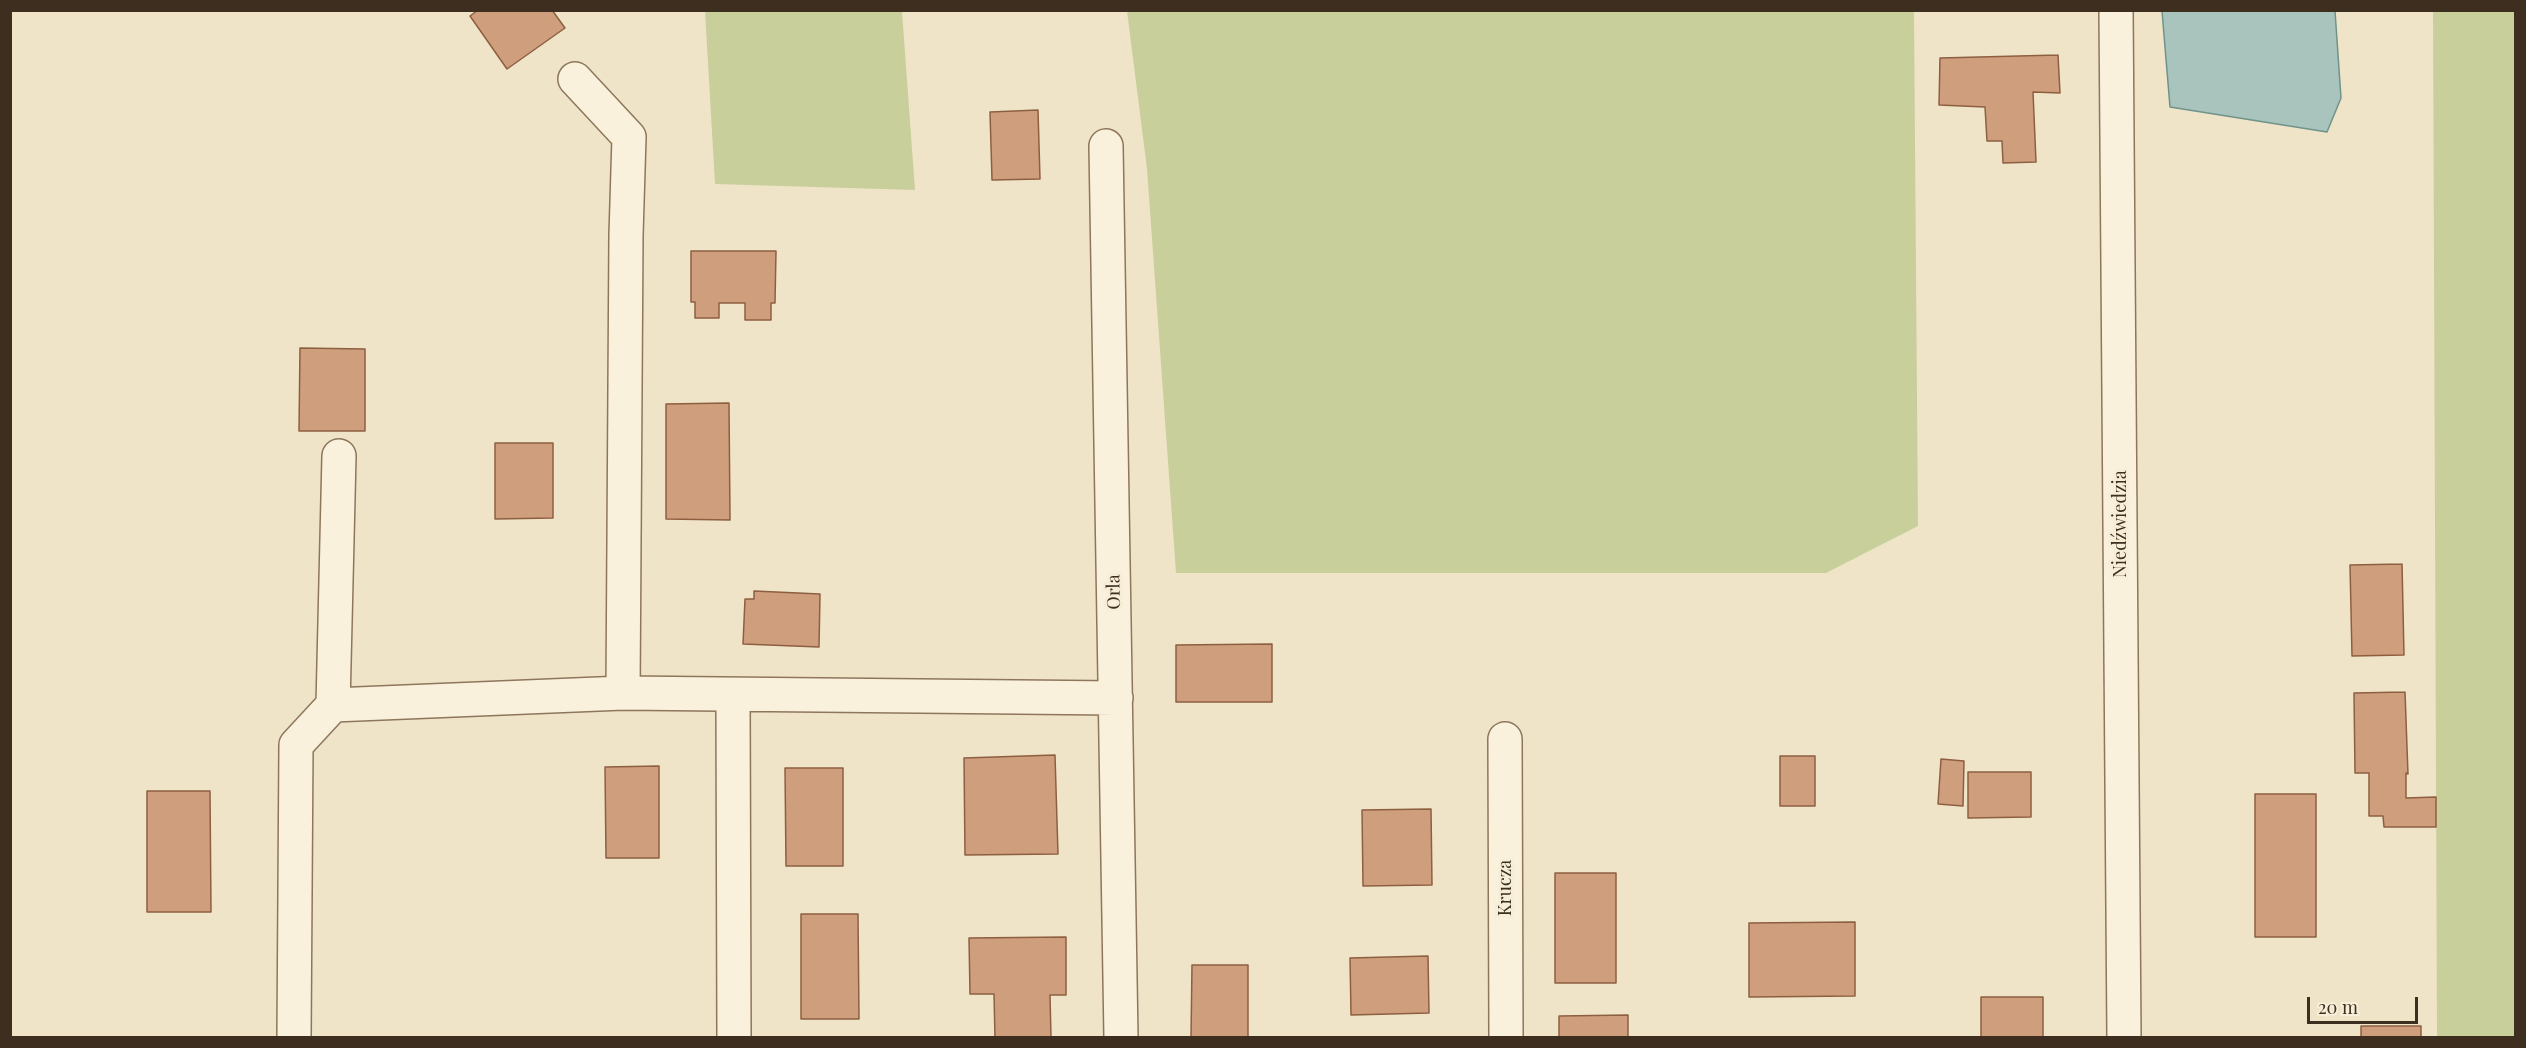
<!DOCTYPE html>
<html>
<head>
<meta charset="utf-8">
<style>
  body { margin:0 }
  #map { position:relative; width:2526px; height:1048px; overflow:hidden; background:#f0e4c8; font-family:"Playfair Display",serif }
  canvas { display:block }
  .frame { position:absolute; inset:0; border:12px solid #3d2e20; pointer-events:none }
  .scale { position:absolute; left:2307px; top:997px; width:111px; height:27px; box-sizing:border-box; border:3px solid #3d2e20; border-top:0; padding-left:8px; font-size:18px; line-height:21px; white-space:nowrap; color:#3d2e20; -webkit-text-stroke:4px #f7eed8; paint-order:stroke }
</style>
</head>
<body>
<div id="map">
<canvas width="2526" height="1048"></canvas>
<div class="frame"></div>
<div class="scale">20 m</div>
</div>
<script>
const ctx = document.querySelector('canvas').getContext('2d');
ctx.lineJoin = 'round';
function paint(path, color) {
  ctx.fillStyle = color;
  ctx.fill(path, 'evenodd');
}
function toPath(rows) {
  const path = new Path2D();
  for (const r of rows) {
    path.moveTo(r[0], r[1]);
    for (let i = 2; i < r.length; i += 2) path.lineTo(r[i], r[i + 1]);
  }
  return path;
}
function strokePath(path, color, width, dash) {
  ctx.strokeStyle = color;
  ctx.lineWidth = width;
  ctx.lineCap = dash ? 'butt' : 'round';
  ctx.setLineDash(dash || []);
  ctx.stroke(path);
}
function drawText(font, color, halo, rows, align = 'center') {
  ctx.font = font + ' "Playfair Display",serif';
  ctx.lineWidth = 6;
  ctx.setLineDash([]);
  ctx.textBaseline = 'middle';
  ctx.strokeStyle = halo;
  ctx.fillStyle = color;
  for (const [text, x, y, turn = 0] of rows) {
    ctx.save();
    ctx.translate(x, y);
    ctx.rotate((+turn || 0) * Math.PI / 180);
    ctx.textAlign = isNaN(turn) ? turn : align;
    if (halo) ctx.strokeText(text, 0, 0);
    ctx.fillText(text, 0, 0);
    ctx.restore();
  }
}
const green = toPath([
  [705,11,902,11,915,190,715,184],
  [1127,11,1914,11,1918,526,1826,573,1176,573,1147,169],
  [2433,11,2515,11,2515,1037,2437,1037]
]);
const water = toPath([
  [2162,11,2335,11,2341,98,2327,132,2170,107,2162,11]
]);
const building = toPath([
  [478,10,552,10,565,28,507,69,470,16,478,10],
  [2058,55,2060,93,2033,92,2036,162,2003,163,2002,141,1987,141,1985,107,1939,105,1940,58,2058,55],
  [1038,110,1040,179,992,180,990,112,1038,110],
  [691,251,776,251,775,303,771,303,771,320,745,320,745,303,719,303,719,318,695,318,695,302,691,302,691,251],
  [300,348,365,349,365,431,299,431,300,348],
  [729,403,730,520,666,519,666,404,729,403],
  [495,443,553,443,553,518,495,519,495,443],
  [2402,564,2404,655,2352,656,2350,565,2402,564],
  [754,591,820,594,819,647,743,644,745,599,754,599,754,591],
  [1272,644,1272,702,1176,702,1176,645,1272,644],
  [2405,692,2408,774,2406,773,2406,798,2436,797,2436,827,2384,827,2383,816,2369,816,2369,773,2355,773,2354,693,2405,692],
  [1055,755,1058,854,965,855,964,758,1055,755],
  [1780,756,1815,756,1815,806,1780,806,1780,756],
  [1941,759,1964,761,1963,806,1938,804,1941,759],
  [659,766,659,858,606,858,605,767,659,766],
  [785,768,843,768,843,866,786,866,785,768],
  [1968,772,2031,772,2031,817,1968,818,1968,772],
  [147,791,210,791,211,912,147,912,147,791],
  [2255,794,2316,794,2316,937,2255,937,2255,794],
  [1431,809,1432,885,1363,886,1362,810,1431,809],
  [1555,873,1616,873,1616,983,1555,983,1555,873],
  [801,914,858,914,859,1019,801,1019,801,914],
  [1855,922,1855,996,1749,997,1749,923,1855,922],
  [1066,937,1066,995,1050,995,1051,1038,995,1038,994,994,970,994,969,938,1066,937],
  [1428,956,1429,1013,1351,1015,1350,958,1428,956],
  [1192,965,1248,965,1248,1038,1191,1038,1192,965],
  [1981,997,2043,997,2043,1038,1981,1038,1981,997],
  [1628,1015,1628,1038,1559,1038,1559,1016,1628,1015],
  [2361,1026,2421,1026,2421,1038,2361,1038,2361,1026]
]);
const minor = toPath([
  [2116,10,2124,1038],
  [575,79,629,137,626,235,623,693],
  [1106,146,1121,1038],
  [733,695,734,1038],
  [333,705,339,456],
  [1505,739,1506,1038],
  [294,1038,296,745,333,705,623,693,1116,698]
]);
const streetNames = [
  ["Niedźwiedzia",2120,524,-90],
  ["Orla",1114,592,-91],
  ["Krucza",1505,888,-90]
];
paint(green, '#c9cf9b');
paint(water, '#a9c4bc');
strokePath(water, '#6f938a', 1.5);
paint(building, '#cf9f7d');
strokePath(building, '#8d5f41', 1.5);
strokePath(minor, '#8d765c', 36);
strokePath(minor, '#faf1dc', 33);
drawText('18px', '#3d2e20', '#f7eed8', streetNames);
</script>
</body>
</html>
